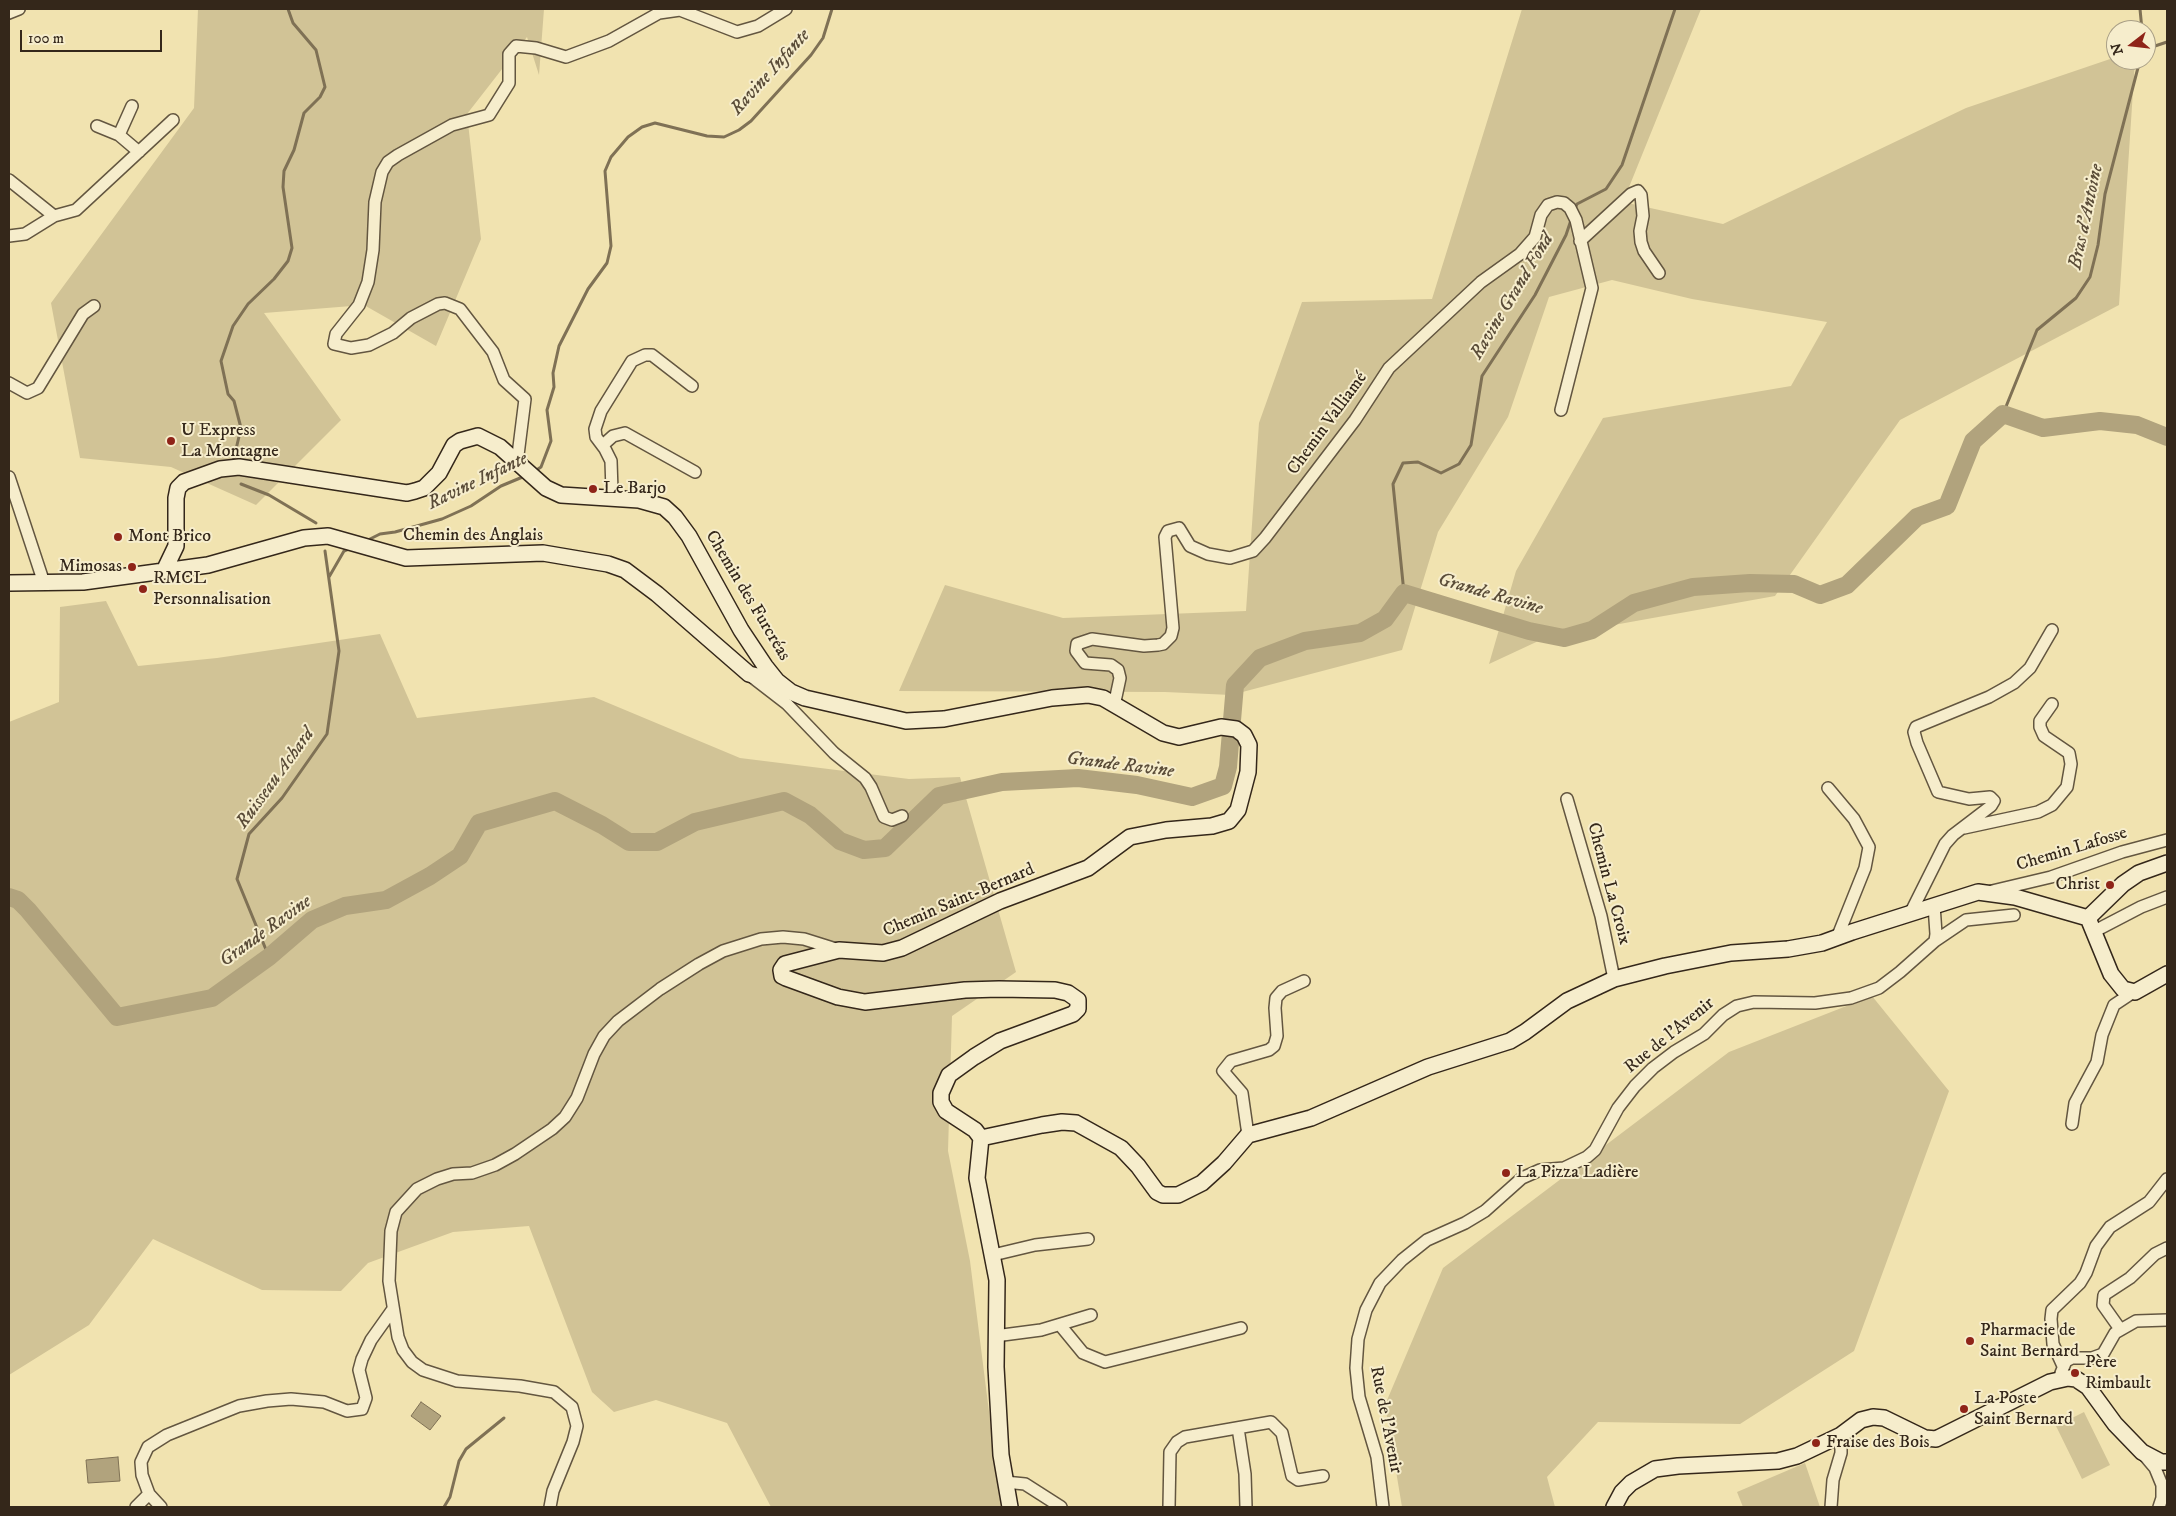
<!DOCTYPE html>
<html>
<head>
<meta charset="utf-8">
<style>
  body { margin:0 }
  #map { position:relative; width:2176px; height:1516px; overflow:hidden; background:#f1e3b0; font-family:"IM FELL DW Pica",serif }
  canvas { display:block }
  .frame { position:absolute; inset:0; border:10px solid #34271a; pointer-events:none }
  .north { position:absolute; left:2106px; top:20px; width:50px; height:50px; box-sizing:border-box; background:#f6edcc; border:1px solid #a89e85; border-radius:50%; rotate:254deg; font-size:14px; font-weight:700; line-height:20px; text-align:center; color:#34271a }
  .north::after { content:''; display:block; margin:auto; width:18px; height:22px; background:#8f2418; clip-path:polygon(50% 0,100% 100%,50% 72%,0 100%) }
  .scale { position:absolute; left:20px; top:30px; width:142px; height:22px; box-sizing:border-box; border:2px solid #34271a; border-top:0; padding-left:6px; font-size:15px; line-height:18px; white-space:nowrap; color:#34271a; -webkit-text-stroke:4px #f6edcc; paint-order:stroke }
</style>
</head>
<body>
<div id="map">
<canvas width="2176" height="1516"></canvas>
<div class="frame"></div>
<div class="north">N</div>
<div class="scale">100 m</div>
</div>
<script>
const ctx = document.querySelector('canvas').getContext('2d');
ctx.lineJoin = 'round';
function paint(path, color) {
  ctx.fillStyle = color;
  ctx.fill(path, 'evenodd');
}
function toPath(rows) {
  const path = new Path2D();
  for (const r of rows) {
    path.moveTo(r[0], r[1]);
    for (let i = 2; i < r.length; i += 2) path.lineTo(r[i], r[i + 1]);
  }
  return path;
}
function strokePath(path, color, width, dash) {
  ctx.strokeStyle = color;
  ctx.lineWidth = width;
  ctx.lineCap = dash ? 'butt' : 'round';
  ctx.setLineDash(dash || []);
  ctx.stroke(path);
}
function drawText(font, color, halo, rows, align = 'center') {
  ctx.font = font + ' "IM FELL DW Pica",serif';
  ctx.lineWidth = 4;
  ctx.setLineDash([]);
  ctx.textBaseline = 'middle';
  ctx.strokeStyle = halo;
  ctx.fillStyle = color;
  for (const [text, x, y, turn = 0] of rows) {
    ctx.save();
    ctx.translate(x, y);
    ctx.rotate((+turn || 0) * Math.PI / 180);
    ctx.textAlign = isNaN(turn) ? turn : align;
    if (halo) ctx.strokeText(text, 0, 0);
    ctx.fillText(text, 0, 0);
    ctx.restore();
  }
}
const green = toPath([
  [198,9,544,9,539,75,527,37,467,114,481,239,436,346,364,305,264,313,341,420,256,505,171,467,80,458,51,303,194,108],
  [1522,9,1701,9,1623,202,1723,224,1966,108,2116,57,2116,60,2135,60,2119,305,1900,420,1775,596,1547,637,1489,664,1516,571,1603,418,1791,386,1827,322,1692,299,1612,280,1549,297,1508,417,1438,532,1402,650,1231,695,1165,692,899,691,945,585,1063,618,1246,611,1259,423,1302,302,1432,299],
  [106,601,138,666,217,658,380,634,417,718,594,697,740,758,909,779,960,777,1016,972,952,1016,948,1151,970,1261,1001,1507,771,1507,727,1423,656,1400,614,1412,592,1392,529,1226,453,1232,368,1263,341,1291,262,1290,153,1239,89,1325,9,1375,9,722,59,702,60,607],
  [1872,996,1949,1091,1854,1351,1740,1424,1598,1422,1547,1477,1555,1507,1402,1507,1385,1405,1443,1268,1729,1052],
  [2084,1412,2110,1465,2082,1479,2056,1426],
  [1805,1463,1820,1507,1743,1507,1737,1492]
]);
const water = toPath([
  [421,1402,441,1416,430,1430,411,1416,421,1402],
  [118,1457,120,1481,88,1483,86,1460,118,1457]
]);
const stream = toPath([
  [2140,9,2142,30],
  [2146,49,2167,42],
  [1575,209,1577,204,1606,189,1622,165,1675,9],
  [2003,414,2037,330,2076,298,2090,277,2098,245,2105,194,2140,60],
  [233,462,241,428,234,401,228,394,221,361,233,326,248,304,274,279,288,261,292,248,283,187,284,171,294,150,304,113,320,97,325,87,316,50,293,23,288,9],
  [535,471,541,467,551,441,547,410,554,387,553,373,559,346,588,289,607,263,611,246,605,171,611,157,628,137,642,127,655,123,707,136,724,137,739,130,751,121,811,55,823,38,832,9],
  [241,484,269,495,316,523],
  [366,541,380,534,395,532,442,519,471,506,501,486,525,476],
  [329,577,344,551,351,548],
  [1404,593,1393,484,1403,463,1418,462,1441,473,1459,464,1471,445,1482,376,1535,295,1566,235,1571,220],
  [269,957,237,879,249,834,282,798,327,734,339,651,325,551],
  [444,1507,450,1497,459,1461,466,1449,504,1418]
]);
const river = toPath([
  [9,897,18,900,28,910,117,1017,212,998,269,957,312,920,345,906,386,900,430,876,460,856,479,823,555,801,602,825,629,842,657,842,695,822,784,801,810,815,840,841,864,850,885,848,939,796,1002,782,1078,778,1137,785,1192,797,1223,786,1228,767,1235,685,1260,658,1305,641,1360,633,1385,619,1404,593,1529,631,1564,638,1592,630,1634,603,1693,587,1750,583,1794,584,1820,595,1847,585,1917,517,1947,506,1973,441,2003,414,2043,428,2100,421,2137,425,2167,437]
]);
const street = toPath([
  [9,13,19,9],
  [97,126,119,135,139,152],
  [119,135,132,106],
  [9,180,54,216],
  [9,236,25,234,54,216,76,210,173,120],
  [1580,241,1631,194,1638,191,1641,195,1643,216,1640,231,1641,242,1644,251,1659,273],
  [9,383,27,393,38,388,83,314,94,306],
  [603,445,613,436,625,433,695,472],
  [517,463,525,399,504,380,493,352,460,309,445,303,438,304,411,318,393,333,369,345,351,348,334,344,336,334,359,305,368,282,373,250,375,202,382,172,388,162,398,155,452,125,489,115,509,83,509,54,516,46,536,48,566,57,609,41,659,13,680,10,737,32,758,26,786,9],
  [9,477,44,583],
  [615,498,612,491,611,461,605,449,596,437,595,429,601,411,632,361,645,355,652,355,692,386],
  [752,677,787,704,834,753,865,778,871,787,884,817,892,820,902,816],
  [1114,706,1120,678,1118,670,1111,665,1085,663,1076,651,1077,644,1092,639,1144,646,1158,645,1163,644,1171,636,1173,628,1165,537,1168,531,1179,528,1190,546,1208,554,1230,558,1253,551,1265,538,1355,420,1389,368,1481,282,1520,254,1535,237,1541,215,1548,205,1557,202,1564,203,1570,208,1576,220,1592,288,1561,410],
  [1828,788,1854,819,1869,847,1865,868,1837,938],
  [1567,799,1601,916,1614,979],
  [1964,828,2038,812,2052,805,2067,787,2071,764,2069,753,2044,736,2040,727,2040,721,2052,704],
  [1992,891,2051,877,2122,852,2167,840],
  [1911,912,1945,844,1953,835,1991,806,1994,801,1990,797,1969,799,1938,792,1917,743,1914,732,1916,727,1989,697,2014,683,2030,668,2052,630],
  [2093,932,2141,907,2167,897],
  [1935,941,1966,920,2014,915],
  [2072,1124,2075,1103,2097,1062,2102,1035,2114,1005,2132,993],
  [1248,1135,1242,1093,1223,1071,1231,1061,1269,1050,1274,1046,1277,1036,1275,1008,1276,998,1282,991,1304,981],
  [993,1255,1035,1245,1088,1239],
  [1060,1325,1083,1353,1105,1362,1241,1328],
  [2120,1329,2103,1305,2104,1295,2130,1278,2155,1254,2167,1248],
  [995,1336,1041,1330,1091,1315],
  [2063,1366,2053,1344,2051,1319,2052,1310,2080,1283,2086,1273,2096,1246,2110,1227,2149,1202,2167,1179],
  [2061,1373,2066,1361,2072,1358,2092,1358,2103,1354,2115,1333,2136,1321,2167,1320],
  [1238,1428,1245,1474,1246,1507],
  [2144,1455,2155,1468,2162,1485,2162,1498,2159,1507],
  [1005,1482,1025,1484,1061,1507],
  [136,1507,149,1494],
  [161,1507,149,1494,142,1475,141,1462,148,1447,167,1435,239,1406,267,1401,291,1399,324,1402,347,1411,362,1409,366,1398,359,1370,362,1359,371,1340,393,1309],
  [550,1507,553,1491,573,1442,577,1426,572,1407,554,1392,520,1386,457,1381,423,1370,412,1362,403,1350,398,1337,389,1281,391,1231,396,1212,417,1189,437,1179,453,1174,472,1173,495,1165,515,1154,552,1129,565,1117,577,1098,594,1054,604,1036,618,1021,660,989,699,964,723,951,761,939,783,937,804,939,839,950],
  [1169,1507,1170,1452,1177,1442,1185,1437,1271,1422,1282,1433,1292,1476,1298,1480,1323,1476],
  [1383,1507,1377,1457,1359,1397,1356,1368,1358,1339,1366,1310,1380,1283,1402,1260,1427,1240,1465,1223,1485,1211,1522,1178,1540,1170,1564,1168,1587,1157,1595,1150,1618,1108,1635,1086,1653,1068,1674,1052,1704,1034,1723,1015,1737,1006,1754,1002,1815,1003,1851,998,1879,988,1900,972,1935,941,1936,934,1934,905],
  [1831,1507,1833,1480,1841,1453,1841,1435]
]);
const secondary = toPath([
  [164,571,176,546,176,498,178,488,184,482,220,469,239,467,407,493,415,491,424,488,439,473,454,445,460,441,478,436,500,447,546,488,561,495,639,500,664,507,675,517,689,536,741,630,765,666,777,681,791,692,805,698,906,721,944,719,1052,698,1088,695,1103,698,1163,733,1179,737,1221,727,1236,729,1244,735,1249,745,1248,772,1238,810,1229,821,1212,826,1166,830,1130,837,1088,868,1000,901,902,948,883,953,839,950,785,964,781,970,782,976,786,978,838,997,865,1002,965,990,999,989,1055,990,1068,993,1078,1000,1078,1009,1073,1014,1000,1041,974,1057,949,1075,941,1093,941,1102,946,1111,975,1130,981,1138,977,1178,997,1280,996,1367,1001,1455,1010,1507],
  [9,583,83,582,208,565,304,538,328,536,406,558,543,553,608,564,625,570,657,594,749,674,777,681],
  [2167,863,2139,873,2123,884,2088,918,2111,974,2123,989,2135,992,2167,974],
  [981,1138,1042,1125,1062,1122,1076,1123,1121,1148,1138,1166,1157,1192,1163,1195,1178,1195,1202,1183,1224,1163,1248,1135,1311,1118,1428,1067,1510,1041,1525,1032,1567,1001,1614,979,1665,966,1731,953,1788,949,1822,943,1852,932,1978,892,2015,897,2088,918],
  [1614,1507,1622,1492,1631,1483,1655,1469,1678,1466,1778,1461,1797,1456,1841,1435,1861,1420,1873,1417,1884,1418,1925,1438,1936,1439,2050,1382,2068,1378,2076,1379,2088,1387,2115,1424,2142,1452,2161,1462,2167,1462]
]);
const markers = [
  [171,441,5,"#8f2418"],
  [593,489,5,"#8f2418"],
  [118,537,5,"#8f2418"],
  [132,567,5,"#8f2418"],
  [143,589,5,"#8f2418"],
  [2110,885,5,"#8f2418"],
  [1506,1173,5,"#8f2418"],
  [1970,1341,5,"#8f2418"],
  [2075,1373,5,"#8f2418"],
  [1964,1409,5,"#8f2418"],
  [1816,1443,5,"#8f2418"]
];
const streetNames = [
  ["Chemin Valliamé",1328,424,-54],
  ["Chemin des Anglais",473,536],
  ["Chemin des Furcréas",747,596,59],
  ["Chemin Lafosse",2072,850,-17],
  ["Chemin La Croix",1608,884,75],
  ["Chemin Saint-Bernard",959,901,-23],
  ["Rue de l'Avenir",1670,1036,-39],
  ["Rue de l'Avenir",1385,1420,79]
];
const poiNames = [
  ["U Express",181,431],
  ["La Montagne",181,452],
  ["Le Barjo",603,489],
  ["Mont Brico",128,537],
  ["Mimosas",122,567,"right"],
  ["RMCL",153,579],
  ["Personnalisation",153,600],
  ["Christ",2100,885,"right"],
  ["La Pizza Ladière",1516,1173],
  ["Pharmacie de",1980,1331],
  ["Saint Bernard",1980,1352],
  ["Père",2085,1363],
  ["Rimbault",2085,1384],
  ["La Poste",1974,1399],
  ["Saint Bernard",1974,1420],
  ["Fraise des Bois",1826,1443]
];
const waterNames = [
  ["Ravine Infante",771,73,-48],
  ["Bras d'Antoine",2087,217,-78],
  ["Ravine Grand Fond",1513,297,-59],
  ["Ravine Infante",478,482,-26],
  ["Grande Ravine",1490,595,16],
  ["Grande Ravine",1120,766,7],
  ["Ruisseau Achard",276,779,-54],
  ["Grande Ravine",266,932,-36]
];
paint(green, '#d1c396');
paint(water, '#b1a37d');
strokePath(water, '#7f7155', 1);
strokePath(stream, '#7f7155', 3);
strokePath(river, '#b1a37d', 18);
strokePath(street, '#635640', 14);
strokePath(secondary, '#34271a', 18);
strokePath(street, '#f6edcc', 11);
strokePath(secondary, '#f6edcc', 15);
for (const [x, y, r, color] of markers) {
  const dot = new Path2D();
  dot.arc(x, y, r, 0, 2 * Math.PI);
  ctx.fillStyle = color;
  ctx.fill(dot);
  strokePath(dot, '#f6edcc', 2);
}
drawText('18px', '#34271a', '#f6edcc', streetNames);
drawText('18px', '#34271a', '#f6edcc', poiNames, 'left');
drawText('italic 19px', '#5a4c38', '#f6edcc', waterNames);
</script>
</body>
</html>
